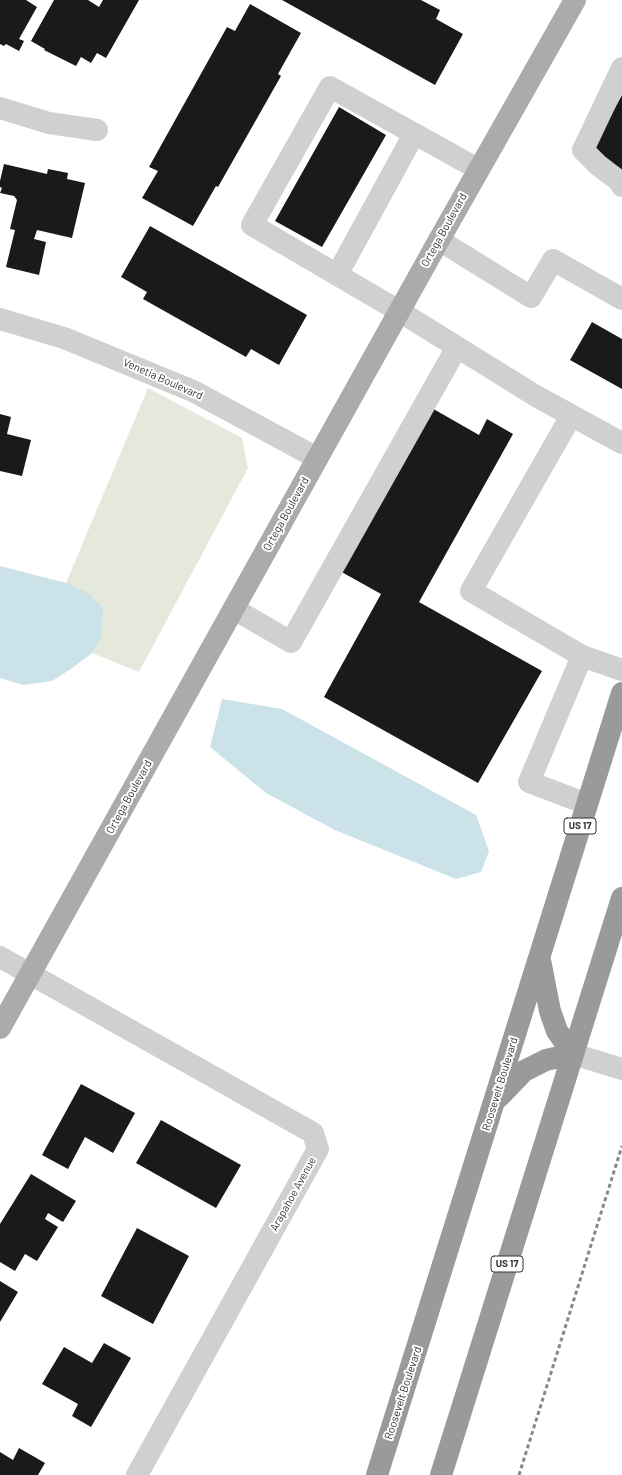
<!DOCTYPE html>
<html>
<head>
<meta charset="utf-8">
<style>
  body { margin:0 }
  canvas { display:block; background:#fff }
</style>
</head>
<body>
<canvas width="622" height="1475"></canvas>
<script>
const ctx = document.querySelector('canvas').getContext('2d');
ctx.lineJoin = 'round';
function paint(path, color) {
  ctx.fillStyle = color;
  ctx.fill(path, 'evenodd');
}
function toPath(rows) {
  const path = new Path2D();
  for (const r of rows) {
    path.moveTo(r[0], r[1]);
    for (let i = 2; i < r.length; i += 2) path.lineTo(r[i], r[i + 1]);
  }
  return path;
}
function strokePath(path, color, width, dash) {
  ctx.strokeStyle = color;
  ctx.lineWidth = width;
  ctx.lineCap = dash ? 'butt' : 'round';
  ctx.setLineDash(dash || []);
  ctx.stroke(path);
}
function drawText(font, color, halo, rows, align = 'center') {
  ctx.font = font + ' Barlow,sans-serif';
  ctx.lineWidth = 4;
  ctx.setLineDash([]);
  ctx.textBaseline = 'middle';
  ctx.strokeStyle = halo;
  ctx.fillStyle = color;
  for (const [text, x, y, turn = 0] of rows) {
    ctx.save();
    ctx.translate(x, y);
    ctx.rotate((+turn || 0) * Math.PI / 180);
    ctx.textAlign = isNaN(turn) ? turn : align;
    if (halo) ctx.strokeText(text, 0, 0);
    ctx.fillText(text, 0, 0);
    ctx.restore();
  }
}
const green = toPath([
  [148,388,242,438,248,468,139,672,92,653,101,638,66,583]
]);
const water = toPath([
  [0,566,66,583,88,593,103,608,101,638,92,653,71,669,52,681,23,685,0,678],
  [222,699,282,709,476,815,489,851,481,872,456,879,335,830,266,793,210,747]
]);
const building = toPath([
  [0,0,26,0,37,7,19,39,24,41,19,51,6,44,4,46,0,44],
  [54,0,88,0,99,7,103,0,139,0,106,58,97,53,91,63,81,57,76,66,44,50,45,49,31,41],
  [282,0,421,0,440,10,436,19,463,34,435,85],
  [250,4,301,33,278,74,281,76,218,187,216,186,193,226,142,198,158,171,149,167,227,27,235,31],
  [622,95,622,174,589,155],
  [339,107,386,135,322,247,275,221],
  [4,164,47,174,48,169,68,173,67,179,85,183,72,238,37,230,34,239,46,242,39,275,6,267,15,230,10,229,17,200,14,196,0,193,2,188,0,187,0,181],
  [150,226,307,315,279,365,251,349,246,357,143,299,147,292,121,277],
  [592,322,622,339,622,389,570,360],
  [430,407,479,435,487,419,513,434,419,602,542,671,478,783,324,697,381,594,338,570],
  [0,414,11,417,7,434,31,440,22,476,0,471],
  [81,1084,135,1113,113,1153,85,1137,68,1169,42,1155],
  [161,1120,241,1165,216,1208,136,1163],
  [31,1174,76,1201,63,1222,48,1213,45,1219,58,1227,37,1261,25,1254,15,1271,0,1262,0,1224],
  [137,1228,189,1256,153,1324,101,1296],
  [0,1281,18,1292,0,1322],
  [104,1343,131,1358,91,1427,72,1416,78,1404,42,1384,64,1347,92,1363],
  [19,1448,45,1463,38,1475,0,1475,0,1452,13,1460]
]);
const minor = toPath([
  [622,68,583,150,598,165,619,181,622,186],
  [0,108,49,123,97,130],
  [478,169,330,87,252,225,399,311,536,396,622,443],
  [439,240,531,297,553,260,622,299],
  [337,275,414,134],
  [0,319,64,338,193,391,317,458],
  [571,416,471,591,582,656],
  [234,609,291,642,457,347],
  [587,804,529,782,582,656,622,670],
  [0,957,313,1133,318,1149,137,1475],
  [573,1054,622,1069]
]);
const major = toPath([
  [0,1028,439,240,575,0]
]);
const highway = toPath([
  [540,960,550,1011,557,1031,573,1054],
  [499,1097,524,1071,546,1060,573,1054],
  [377,1475,622,693],
  [441,1475,622,898]
]);
const rail = toPath([
  [519,1475,622,1146]
]);
const shields = [
  [580,826,32],
  [507,1264,32]
];
const shieldNames = [
  ["US 17",580,826],
  ["US 17",507,1264]
];
const streetNames = [
  ["Ortega Boulevard",444,230,-61],
  ["Venetia Boulevard",163,379,24],
  ["Ortega Boulevard",286,514,-61],
  ["Ortega Boulevard",129,797,-61],
  ["Roosevelt Boulevard",500,1084,-73],
  ["Arapahoe Avenue",293,1194,-61],
  ["Roosevelt Boulevard",403,1393,-72]
];
paint(green, '#e5e9dc');
paint(water, '#cae2e8');
paint(building, '#1a1a1a');
strokePath(minor, '#d0d0d0', 22);
strokePath(major, '#ababab', 22);
strokePath(highway, '#9a9a9a', 22);
strokePath(rail, '#888', 3, [4, 3]);
for (const [x, y, w] of shields) {
  const box = new Path2D();
  box.roundRect(x - w / 2, y - 8, w, 16, 3);
  ctx.fillStyle = '#fff';
  ctx.fill(box);
  strokePath(box, '#333', 1);
}
drawText('bold 10px', '#333', null, shieldNames);
drawText('11px', '#333', '#fff', streetNames);
</script>
</body>
</html>
